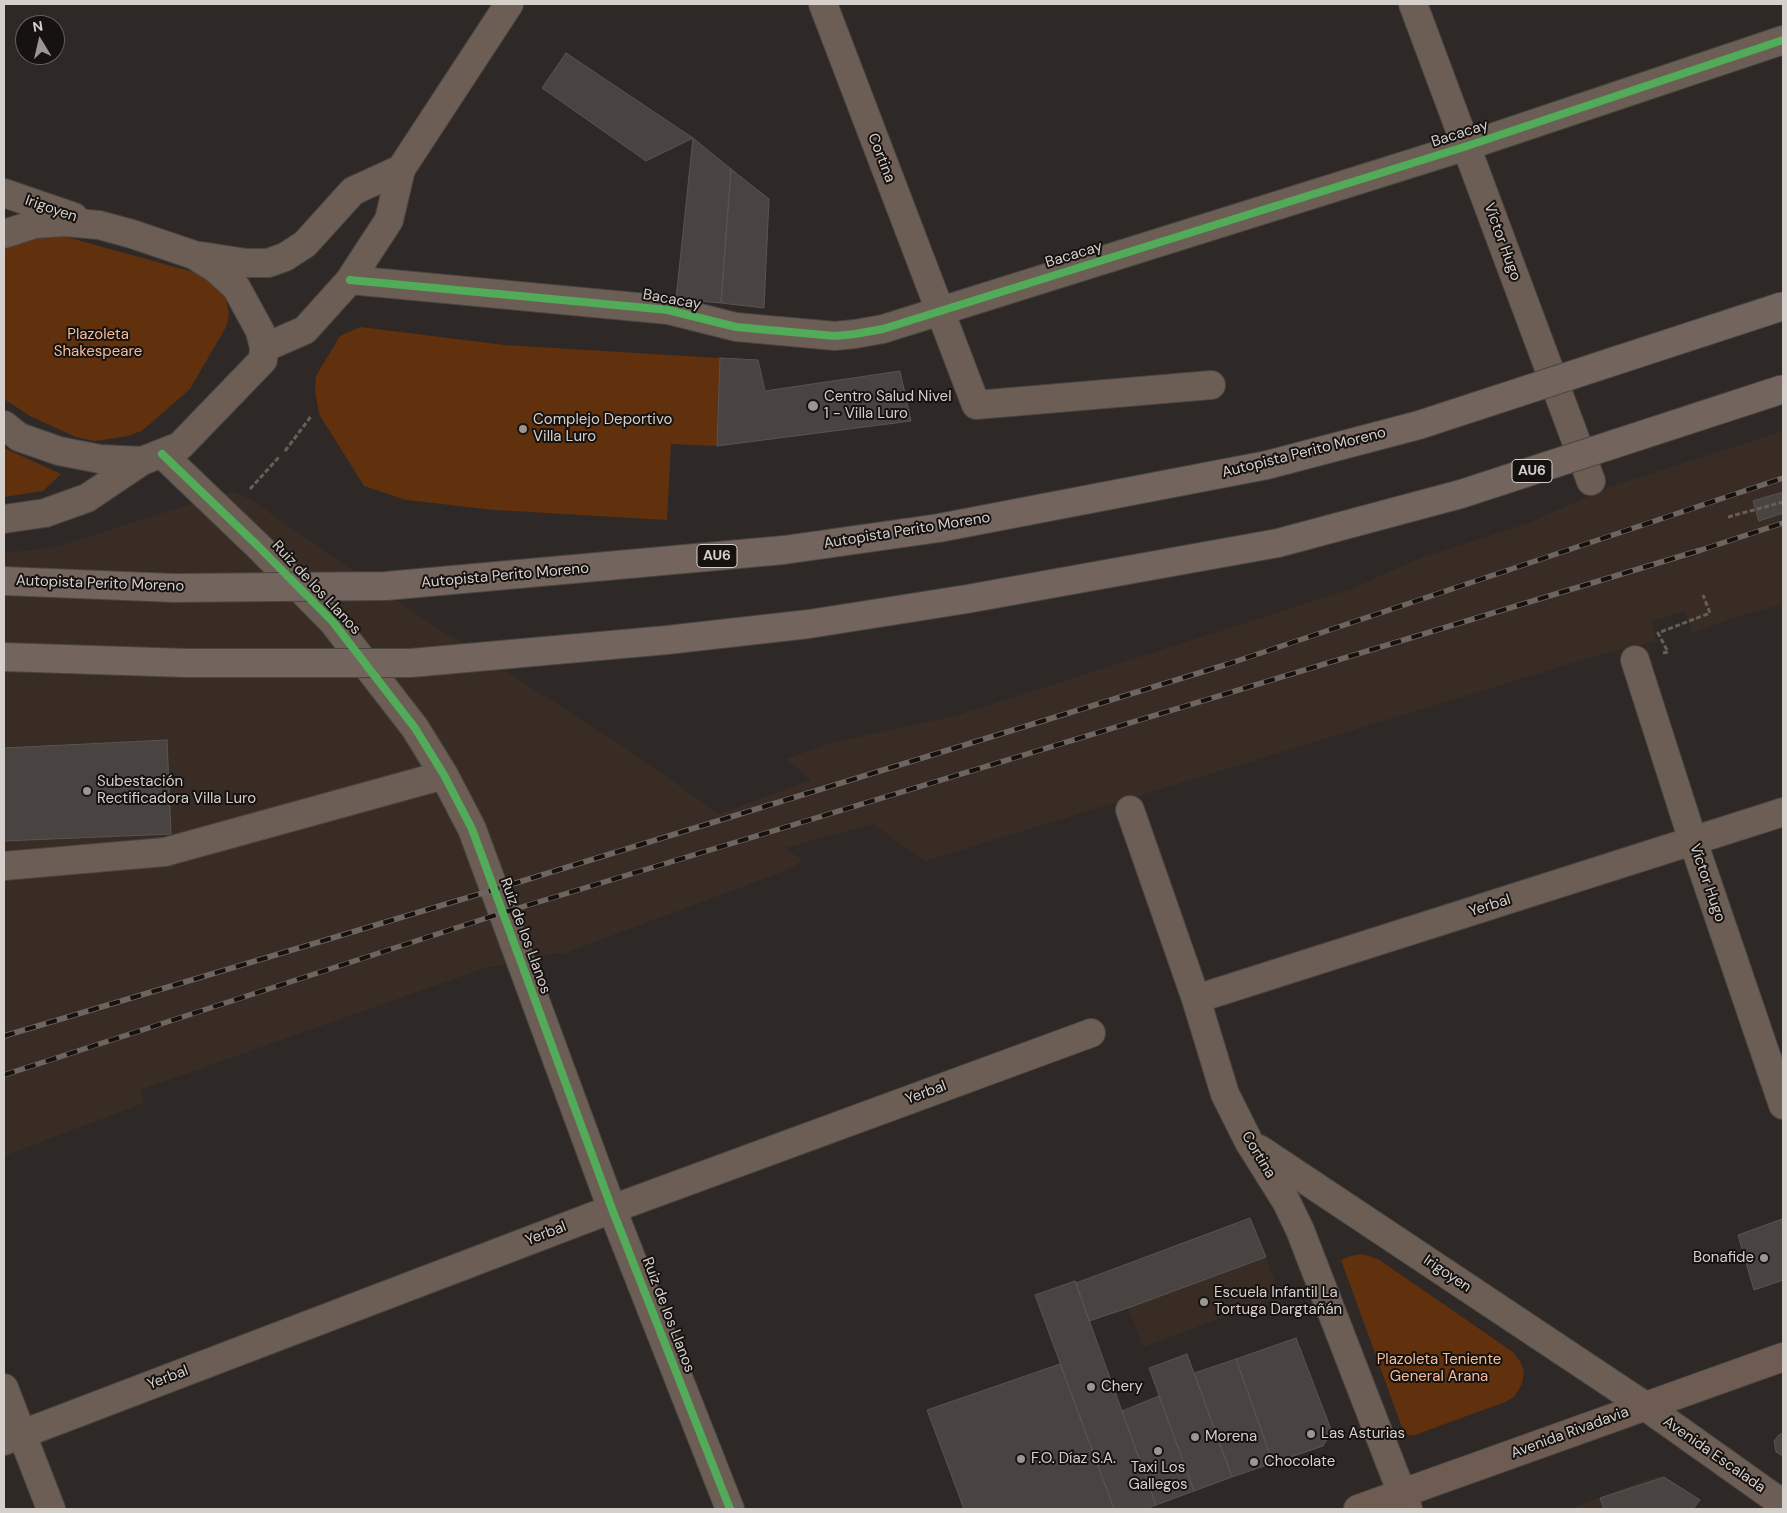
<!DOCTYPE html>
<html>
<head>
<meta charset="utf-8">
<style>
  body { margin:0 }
  #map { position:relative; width:1787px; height:1513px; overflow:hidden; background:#2e2927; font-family:"DM Sans",sans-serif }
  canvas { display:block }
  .frame { position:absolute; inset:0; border:5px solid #d6d0cd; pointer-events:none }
  .north { position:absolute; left:15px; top:15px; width:50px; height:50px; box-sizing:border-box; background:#161210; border:1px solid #635e5c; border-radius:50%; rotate:351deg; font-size:14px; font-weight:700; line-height:20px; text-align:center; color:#d6d0cd }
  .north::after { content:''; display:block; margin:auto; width:18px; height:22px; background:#9b9693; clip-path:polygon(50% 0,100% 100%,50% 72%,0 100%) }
</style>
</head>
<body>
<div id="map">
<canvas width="1787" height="1513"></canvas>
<div class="frame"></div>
<div class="north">N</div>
</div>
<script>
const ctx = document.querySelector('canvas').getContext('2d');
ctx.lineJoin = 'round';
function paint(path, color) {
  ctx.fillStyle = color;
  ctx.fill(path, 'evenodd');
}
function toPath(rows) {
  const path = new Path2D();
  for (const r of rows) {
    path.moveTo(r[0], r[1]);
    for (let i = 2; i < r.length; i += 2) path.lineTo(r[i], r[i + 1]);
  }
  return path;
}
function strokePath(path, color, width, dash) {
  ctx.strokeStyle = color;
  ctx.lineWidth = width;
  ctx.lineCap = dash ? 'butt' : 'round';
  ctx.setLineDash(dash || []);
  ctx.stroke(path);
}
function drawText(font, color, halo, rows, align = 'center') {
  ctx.font = font + ' "DM Sans",sans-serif';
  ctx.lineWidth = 4;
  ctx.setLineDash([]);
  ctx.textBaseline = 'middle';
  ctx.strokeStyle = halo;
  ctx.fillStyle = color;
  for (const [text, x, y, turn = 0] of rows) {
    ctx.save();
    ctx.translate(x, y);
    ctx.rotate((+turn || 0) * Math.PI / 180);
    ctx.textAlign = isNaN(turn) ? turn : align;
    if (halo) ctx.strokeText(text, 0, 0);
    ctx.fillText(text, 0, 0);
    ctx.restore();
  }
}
const built = toPath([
  [1783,431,1783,604,1730,619,1693,633,1685,611,1651,622,1657,641,1599,655,925,861,873,824,785,848,803,861,785,871,562,954,557,953,482,969,140,1090,144,1103,4,1156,4,553,56,547,219,495,234,492,248,498,430,623,621,745,719,814,811,780,786,759,831,743,955,716,1351,589,1423,557,1526,524,1609,487],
  [1266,1257,1280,1296,1143,1347,1128,1308],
  [1656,1476,1666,1478,1701,1499,1693,1509,1569,1509]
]);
const green = toPath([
  [63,236,204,275,217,285,226,299,229,315,226,327,190,389,150,424,141,431,128,436,95,441,76,437,30,416,4,399,4,248,26,237],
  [360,327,504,345,720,358,717,446,671,444,667,520,495,510,406,500,364,486,319,414,315,390,316,376,340,336],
  [4,448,61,474,43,491,4,497],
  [1362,1254,1378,1259,1513,1352,1521,1363,1524,1372,1522,1384,1514,1397,1505,1402,1415,1435,1409,1435,1403,1430,1341,1260,1350,1256]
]);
const building = toPath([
  [566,53,693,138,646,161,542,88,566,53],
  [693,138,731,169,721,303,676,299,693,138],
  [731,169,769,199,764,308,721,303,731,169],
  [720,358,758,360,765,391,900,371,911,421,717,446,720,358],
  [1783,492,1783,513,1759,521,1753,501,1783,492],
  [167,740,171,834,4,841,4,748,167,740],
  [1250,1218,1266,1257,1128,1308,1089,1321,1076,1283,1250,1218],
  [1782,1219,1783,1280,1754,1290,1738,1235,1782,1219],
  [1075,1281,1156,1505,1146,1509,1114,1509,1035,1295,1075,1281],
  [1296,1338,1332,1432,1323,1446,1273,1463,1236,1359,1296,1338],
  [1187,1354,1232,1477,1194,1491,1149,1368,1187,1354],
  [1236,1359,1273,1463,1232,1477,1194,1373,1236,1359],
  [1060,1364,1114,1509,964,1509,927,1410,1060,1364],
  [1159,1396,1194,1491,1156,1505,1122,1411,1159,1396],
  [1783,1433,1783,1456,1776,1452,1774,1441,1779,1435,1783,1433],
  [1664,1477,1700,1500,1693,1509,1604,1509,1600,1498,1664,1477]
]);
const path = toPath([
  [285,451,312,415],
  [250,489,280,456],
  [1728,517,1783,502],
  [1663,653,1668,652,1658,633,1710,613,1703,595]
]);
const minor = toPath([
  [823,4,976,405,1211,385],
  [1413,4,1591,481],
  [4,193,74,217],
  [4,234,35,224,65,222,99,225,132,234,194,255,216,269,236,287,260,331,264,348,263,360,180,446,142,461,100,459,59,451,19,437,4,425],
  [201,256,246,263,268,263,285,257,305,244,353,191,401,169],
  [350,280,668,310,736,327,835,336,855,334,883,329,1467,146,1783,40],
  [264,348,305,330,350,280,389,220,401,169,509,4],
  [162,454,258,546,333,622,415,728,444,775,472,829,612,1209,730,1509],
  [4,519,45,513,87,498,142,461],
  [1635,660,1693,841,1783,1105],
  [1130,810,1196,999,1225,1094,1249,1142,1286,1201,1300,1230,1408,1509],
  [4,866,165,852,444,775],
  [1196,999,1783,812],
  [1259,1149,1645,1406,1783,1504],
  [4,1388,51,1509],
  [4,1441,612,1209,1091,1033]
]);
const major = toPath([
  [1358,1509,1783,1357]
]);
const rail = toPath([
  [4,1036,493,890,1228,664,1783,478],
  [4,1075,502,913,1701,550,1783,523]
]);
const highwayBridge = toPath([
  [4,581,174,588,386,586,784,550,939,528,1267,465,1419,425,1783,306],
  [4,657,186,663,411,663,667,640,809,624,967,599,1278,543,1461,494,1783,389]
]);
const cycleway = toPath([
  [350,280,668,310,736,327,835,336,855,334,883,329,1467,146,1783,40],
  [162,454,258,546,333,622,415,728,444,775,472,829,612,1209,730,1509]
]);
const markers = [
  [813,406,6,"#9b9693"],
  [523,429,5,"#9b9693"],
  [87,791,5,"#9b9693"],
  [1764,1258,5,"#9b9693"],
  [1204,1302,5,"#9b9693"],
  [1091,1387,5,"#9b9693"],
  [1311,1434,5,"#9b9693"],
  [1195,1437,5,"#9b9693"],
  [1158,1451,5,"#9b9693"],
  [1021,1459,5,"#9b9693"],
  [1254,1462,5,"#9b9693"]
];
const shields = [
  [1532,471,40],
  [717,556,40]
];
const shieldNames = [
  ["AU6",1532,471],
  ["AU6",717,556]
];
const streetNames = [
  ["Bacacay",1460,134,-18],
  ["Cortina",881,158,69],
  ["Irigoyen",51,209,19],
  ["Víctor Hugo",1502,242,70],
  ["Bacacay",1074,255,-17],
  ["Bacacay",672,300,10],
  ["Autopista Perito Moreno",1304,453,-14],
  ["Autopista Perito Moreno",907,531,-9],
  ["Autopista Perito Moreno",505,576,-5],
  ["Autopista Perito Moreno",100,584,2],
  ["Ruiz de los Llanos",316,588,47],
  ["Víctor Hugo",1707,883,71],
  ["Yerbal",1490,906,-18],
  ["Ruiz de los Llanos",525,936,70],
  ["Yerbal",926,1093,-20],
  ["Cortina",1258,1155,59],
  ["Yerbal",546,1234,-21],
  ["Irigoyen",1447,1274,34],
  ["Ruiz de los Llanos",668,1315,69],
  ["Yerbal",168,1378,-21],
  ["Avenida Rivadavia",1570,1433,-20],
  ["Avenida Escalada",1714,1455,35]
];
const parkNames = [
  ["Plazoleta",98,335],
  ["Shakespeare",98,352],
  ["Plazoleta Teniente",1439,1360],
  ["General Arana",1439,1377]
];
const poiNames = [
  ["Centro Salud Nivel",824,397],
  ["1 - Villa Luro",824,414],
  ["Complejo Deportivo",533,420],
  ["Villa Luro",533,437],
  ["Subestación",97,782],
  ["Rectificadora Villa Luro",97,799],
  ["Bonafide",1754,1258,"right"],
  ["Escuela Infantil La",1214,1293],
  ["Tortuga Dargtañán",1214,1310],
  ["Chery",1101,1387],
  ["Las Asturias",1321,1434],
  ["Morena",1205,1437],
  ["F.O. Díaz S.A.",1031,1459],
  ["Chocolate",1264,1462],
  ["Taxi Los",1158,1468,"center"],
  ["Gallegos",1158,1485,"center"]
];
paint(built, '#392c24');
paint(green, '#61300c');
paint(building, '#494442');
strokePath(building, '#585452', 1);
strokePath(minor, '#484542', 30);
strokePath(major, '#484542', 30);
strokePath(path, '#685e58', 3, [5, 2.5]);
strokePath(minor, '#6c5d55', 28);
strokePath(major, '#6e5c53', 28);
strokePath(rail, '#6f6560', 5.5);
strokePath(rail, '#161210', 4, [11]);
strokePath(highwayBridge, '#484542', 30, []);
strokePath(highwayBridge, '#73655e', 28);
strokePath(cycleway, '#51ab58', 8);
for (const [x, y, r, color] of markers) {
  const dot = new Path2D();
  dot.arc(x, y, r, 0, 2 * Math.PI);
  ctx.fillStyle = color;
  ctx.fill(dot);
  strokePath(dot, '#161210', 2);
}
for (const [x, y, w] of shields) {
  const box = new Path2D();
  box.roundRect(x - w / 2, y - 11.5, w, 23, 4);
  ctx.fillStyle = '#161210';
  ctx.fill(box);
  strokePath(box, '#d6d0cd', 1);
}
drawText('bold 14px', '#d6d0cd', null, shieldNames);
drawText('15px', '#d6d0cd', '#161210', streetNames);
drawText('15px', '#f5bb9b', '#161210', parkNames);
drawText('15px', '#d6d0cd', '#161210', poiNames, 'left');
</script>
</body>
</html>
